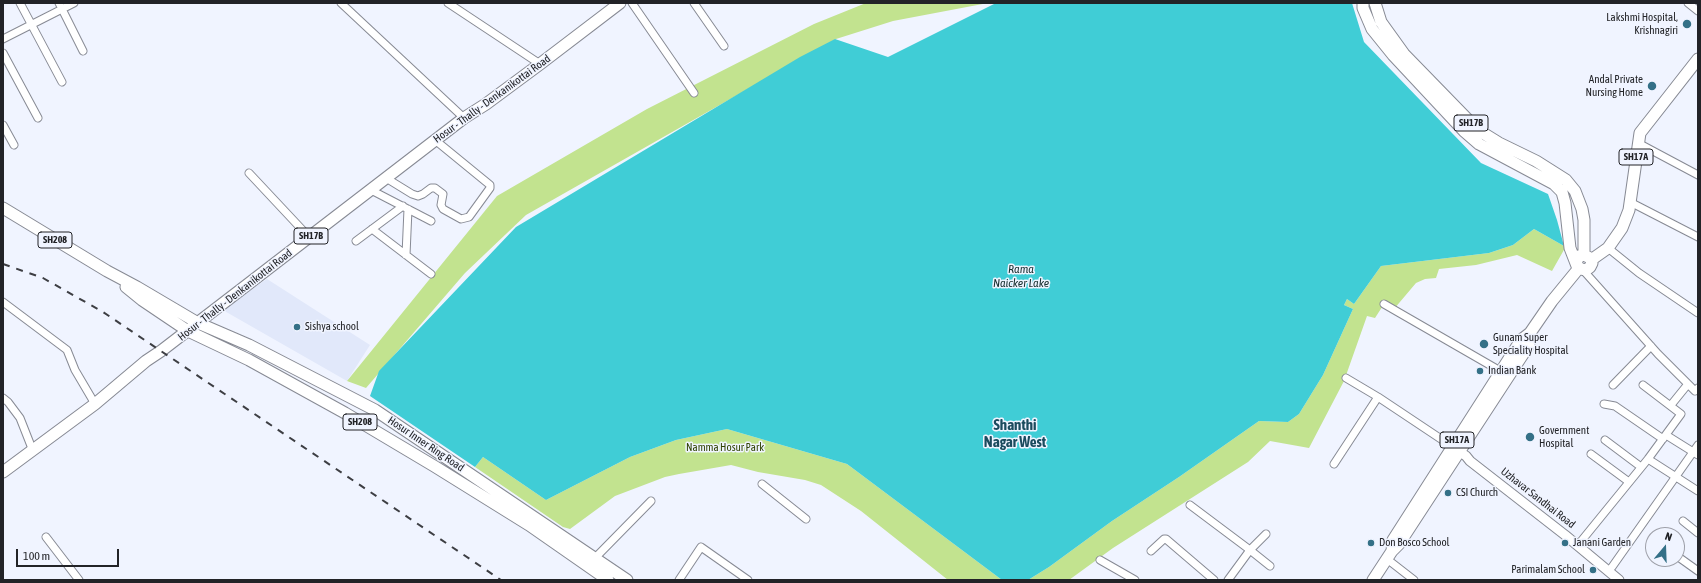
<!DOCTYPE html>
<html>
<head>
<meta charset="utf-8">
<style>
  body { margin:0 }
  #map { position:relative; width:1701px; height:583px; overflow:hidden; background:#f0f4ff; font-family:"Asap Condensed",sans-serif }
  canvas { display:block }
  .frame { position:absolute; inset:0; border:4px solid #222327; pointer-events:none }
  .north { position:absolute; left:1645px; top:527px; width:40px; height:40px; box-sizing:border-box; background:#f0f4ff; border:1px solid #9ea0a9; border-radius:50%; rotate:19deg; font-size:11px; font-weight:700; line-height:16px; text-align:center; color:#222327 }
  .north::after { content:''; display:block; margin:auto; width:14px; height:18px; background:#347087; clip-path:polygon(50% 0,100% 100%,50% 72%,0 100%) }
  .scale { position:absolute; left:16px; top:549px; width:103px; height:18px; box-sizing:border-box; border:2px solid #222327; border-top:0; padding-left:5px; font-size:12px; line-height:14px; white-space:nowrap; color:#222327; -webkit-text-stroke:3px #f0f4ff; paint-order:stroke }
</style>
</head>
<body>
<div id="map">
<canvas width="1701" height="583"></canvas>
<div class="frame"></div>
<div class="north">N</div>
<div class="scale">100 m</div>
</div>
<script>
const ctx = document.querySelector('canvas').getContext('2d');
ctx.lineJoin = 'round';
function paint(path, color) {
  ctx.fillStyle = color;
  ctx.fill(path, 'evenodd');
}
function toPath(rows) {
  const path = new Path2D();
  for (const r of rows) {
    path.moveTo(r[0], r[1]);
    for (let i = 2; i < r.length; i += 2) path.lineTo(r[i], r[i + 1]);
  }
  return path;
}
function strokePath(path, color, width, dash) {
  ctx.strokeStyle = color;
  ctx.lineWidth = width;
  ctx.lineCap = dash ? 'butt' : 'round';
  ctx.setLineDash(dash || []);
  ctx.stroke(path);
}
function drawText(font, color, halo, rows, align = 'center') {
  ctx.font = font + ' "Asap Condensed",sans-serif';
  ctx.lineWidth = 3;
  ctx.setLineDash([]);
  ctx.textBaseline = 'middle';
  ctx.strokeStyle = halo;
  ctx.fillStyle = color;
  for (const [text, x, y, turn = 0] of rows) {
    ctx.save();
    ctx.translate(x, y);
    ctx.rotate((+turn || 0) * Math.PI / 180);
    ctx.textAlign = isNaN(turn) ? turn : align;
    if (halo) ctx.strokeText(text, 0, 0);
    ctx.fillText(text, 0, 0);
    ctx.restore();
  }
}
const built = toPath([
  [267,279,370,345,347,381,221,309]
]);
const green = toPath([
  [866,3,988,3,893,21,836,39,526,215,465,273,366,388,347,381,497,196,647,109,814,24],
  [1534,229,1564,246,1565,248,1552,271,1517,255,1476,265,1439,269,1436,278,1425,279,1416,283,1394,309,1384,304,1375,318,1367,316,1344,381,1309,448,1270,441,1248,462,1113,548,1069,580,1028,580,1049,567,1112,521,1179,477,1259,421,1288,422,1299,414,1323,375,1353,309,1344,305,1347,299,1354,304,1381,266,1489,253,1513,245],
  [727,429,847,464,1002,580,948,580,861,511,821,485,805,480,758,472,731,465,679,474,665,477,615,496,570,529,563,527,475,467,483,457,546,500,630,457,676,440]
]);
const water = toPath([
  [996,3,1352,3,1364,42,1481,163,1548,194,1557,220,1564,246,1534,229,1513,245,1489,253,1381,266,1354,304,1347,299,1344,305,1353,309,1323,375,1299,414,1288,422,1259,421,1179,477,1112,521,1049,567,1028,580,1002,580,847,464,727,429,676,440,630,457,546,500,483,457,475,467,370,396,379,371,516,227,800,57,835,39,888,57]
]);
const minor = toPath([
  [20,3,62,82],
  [59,3,83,51],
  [341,3,464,118],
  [448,3,540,64],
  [632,3,694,93],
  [694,3,724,46],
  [1688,3,1698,11],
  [3,39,74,3],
  [3,53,38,118],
  [3,125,14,145],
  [1638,143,1698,175],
  [249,173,309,237],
  [386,178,412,194,418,196,423,194,431,188,435,188,443,194,441,205,443,209,461,219,469,217,490,188,490,185,435,140],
  [371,190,431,221],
  [1630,202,1698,237],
  [372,229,431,274],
  [356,241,403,206],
  [1608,248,1639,273,1698,313],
  [406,255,408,209],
  [1583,270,1658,354,1695,391,1698,388],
  [3,302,67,350,75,370,95,404],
  [1384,304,1502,372],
  [1346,378,1378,397,1453,447],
  [1613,385,1651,346],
  [3,398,8,402,20,418,33,451],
  [1604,404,1615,406,1663,439],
  [1671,405,1688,384],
  [1666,435,1698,455],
  [1605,440,1641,467],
  [1591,454,1629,482],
  [1648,459,1698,491],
  [1334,464,1378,397],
  [762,484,806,519],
  [1190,505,1250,550,1266,534],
  [1683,521,1698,533],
  [46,537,79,580],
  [1578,545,1648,459,1681,414,1643,385],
  [1151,551,1164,539,1166,539,1214,580],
  [1677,556,1698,571],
  [595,558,651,501],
  [1387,559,1414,580],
  [1100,560,1135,580],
  [1612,567,1698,445],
  [679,580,701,547,748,580],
  [1228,580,1250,550,1270,566]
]);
const secondary = toPath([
  [1454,448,1466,456,1470,461,1565,535,1619,580]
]);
const primary = toPath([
  [1363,3,1363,8,1372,29,1393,55,1464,131,1479,144,1554,184,1562,192,1565,203,1570,248,1577,266,1581,269,1586,270,1590,267,1592,263,1590,258,1584,255,1579,256,1576,263],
  [1375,3,1381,22,1404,54,1478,130,1499,143,1536,161,1566,180,1575,191,1582,209,1584,220,1584,255],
  [3,208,107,271,137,287,198,323,249,345,375,410,627,580],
  [1591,260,1608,248,1622,228,1629,210,1640,133,1698,59],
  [126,287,142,300,188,331,249,360,345,413,434,466,529,525,608,580],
  [3,472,95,404,146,361,161,351,464,118,486,104,540,64,620,3],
  [1392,551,1393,540,1521,340,1530,333,1552,301,1579,268],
  [1373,580,1392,551,1399,544,1529,345,1530,333]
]);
const rail = toPath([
  [3,264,43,278,103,312,501,580]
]);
const markers = [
  [1687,24,5,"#347087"],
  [1652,86,5,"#347087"],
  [297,327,4,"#347087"],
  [1484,344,5,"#347087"],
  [1480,371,4,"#347087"],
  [1530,437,5,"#347087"],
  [1448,493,4,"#347087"],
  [1371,543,4,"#347087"],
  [1565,543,4,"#347087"],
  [1593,570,4,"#347087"]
];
const shields = [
  [1471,123,34],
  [1636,157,34],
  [311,236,34],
  [55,240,34],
  [360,422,34],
  [1457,440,34]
];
const shieldNames = [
  ["SH17B",1471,123],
  ["SH17A",1636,157],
  ["SH17B",311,236],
  ["SH208",55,240],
  ["SH208",360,422],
  ["SH17A",1457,440]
];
const poiNames = [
  ["Lakshmi Hospital,",1678,18,"right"],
  ["Krishnagiri",1678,31,"right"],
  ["Andal Private",1643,80,"right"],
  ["Nursing Home",1643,93,"right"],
  ["Sishya school",305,327],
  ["Gunam Super",1493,338],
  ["Speciality Hospital",1493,351],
  ["Indian Bank",1488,371],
  ["Government",1539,431],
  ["Hospital",1539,444],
  ["CSI Church",1456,493],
  ["Don Bosco School",1379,543],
  ["Janani Garden",1573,543],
  ["Parimalam School",1585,570,"right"]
];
const streetNames = [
  ["Hosur - Thally - Denkanikottai Road",492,99,-36],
  ["Hosur - Thally - Denkanikottai Road",235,295,-38],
  ["Hosur Inner Ring Road",426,444,34],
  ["Uzhavar Sandhai Road",1538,498,38]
];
const parkNames = [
  ["Namma Hosur Park",725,448]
];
const waterNames = [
  ["Rama",1021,269],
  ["Naicker Lake",1021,283]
];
const districtNames = [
  ["Shanthi",1015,425],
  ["Nagar West",1015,442]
];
paint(built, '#e1e8fa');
paint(green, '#c2e38f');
paint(water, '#40cdd6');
strokePath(minor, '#878a94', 9);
strokePath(secondary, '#878a94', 11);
strokePath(primary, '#878a94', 13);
strokePath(minor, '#fff', 7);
strokePath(secondary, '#fff', 9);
strokePath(primary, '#fff', 11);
strokePath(rail, '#3d3e43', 2, [7, 7]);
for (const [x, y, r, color] of markers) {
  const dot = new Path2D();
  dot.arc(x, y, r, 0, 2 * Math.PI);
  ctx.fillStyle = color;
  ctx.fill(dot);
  strokePath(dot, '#f0f4ff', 1.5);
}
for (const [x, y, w] of shields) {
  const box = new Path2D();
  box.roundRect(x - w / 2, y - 8, w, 16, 3);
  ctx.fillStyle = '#f0f4ff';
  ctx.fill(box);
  strokePath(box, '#222327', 1);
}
drawText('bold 10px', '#222327', null, shieldNames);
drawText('11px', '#222327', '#f0f4ff', poiNames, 'left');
drawText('11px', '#222327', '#f0f4ff', streetNames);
drawText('11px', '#304303', '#f0f4ff', parkNames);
drawText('italic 12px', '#162e2f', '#f0f4ff', waterNames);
drawText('bold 15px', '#1b4b5e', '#f0f4ff', districtNames);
</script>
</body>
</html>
